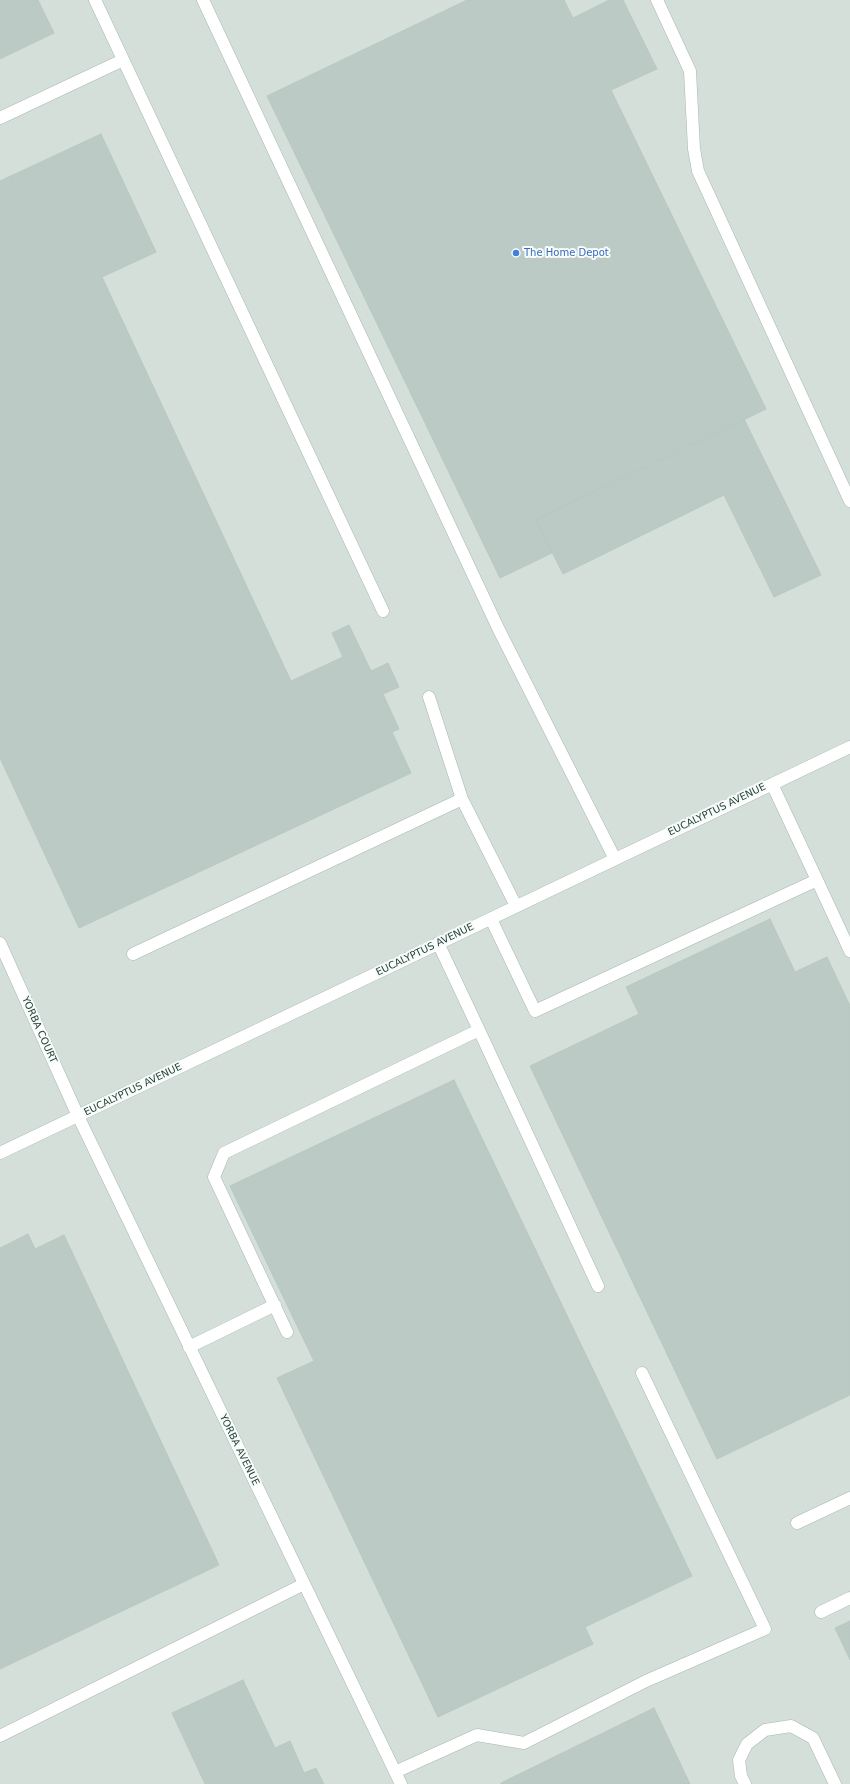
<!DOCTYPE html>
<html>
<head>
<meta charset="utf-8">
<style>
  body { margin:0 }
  canvas { display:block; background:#e6efeb }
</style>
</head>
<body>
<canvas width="850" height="1784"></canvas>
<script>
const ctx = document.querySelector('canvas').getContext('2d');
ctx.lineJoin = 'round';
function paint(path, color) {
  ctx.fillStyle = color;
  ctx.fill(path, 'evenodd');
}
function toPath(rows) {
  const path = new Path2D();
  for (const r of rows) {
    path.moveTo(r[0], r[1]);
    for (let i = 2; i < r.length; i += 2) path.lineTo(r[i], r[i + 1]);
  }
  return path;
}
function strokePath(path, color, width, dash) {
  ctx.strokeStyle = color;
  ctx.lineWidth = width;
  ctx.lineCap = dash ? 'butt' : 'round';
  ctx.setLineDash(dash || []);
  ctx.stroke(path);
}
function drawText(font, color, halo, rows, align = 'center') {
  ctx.font = font + ' "DejaVu Sans",sans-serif';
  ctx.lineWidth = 4;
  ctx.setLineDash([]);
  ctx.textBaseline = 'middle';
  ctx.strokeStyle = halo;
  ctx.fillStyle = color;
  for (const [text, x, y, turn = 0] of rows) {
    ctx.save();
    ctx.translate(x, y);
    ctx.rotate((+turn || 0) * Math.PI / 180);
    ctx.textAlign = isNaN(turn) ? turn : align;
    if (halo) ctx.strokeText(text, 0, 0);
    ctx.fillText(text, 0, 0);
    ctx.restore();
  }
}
const built = toPath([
  [0,0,850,0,850,1784,0,1784]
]);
const building = toPath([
  [0,0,38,0,54,33,0,59,0,0],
  [467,0,564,0,573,18,609,0,623,0,657,69,611,90,766,409,536,520,552,553,500,578,267,96,467,0],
  [101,134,156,252,102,277,291,681,343,657,332,633,349,625,371,671,388,663,399,687,383,694,399,729,392,732,411,773,79,928,0,758,0,181,101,134],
  [744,419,821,575,774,597,724,495,563,574,536,520,744,419],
  [770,919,795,972,827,957,850,1006,850,1395,717,1459,530,1066,639,1014,626,987,770,919],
  [454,1080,692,1576,585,1627,593,1644,438,1717,277,1378,314,1361,230,1186,454,1080],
  [28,1234,35,1249,64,1235,219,1565,0,1669,0,1248,28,1234],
  [850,1621,850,1660,835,1628,850,1621],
  [243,1680,275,1748,290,1741,304,1773,316,1768,324,1784,205,1784,172,1713,243,1680],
  [654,1708,690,1784,501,1784,501,1783,654,1708]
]);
const minor = toPath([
  [95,0,383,611],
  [203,0,499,630,615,859],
  [657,0,690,71,694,149,698,171,850,501],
  [0,118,123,60],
  [429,697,462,799,516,906],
  [817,880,850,951],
  [491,919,535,1011,817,880,772,784],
  [0,943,78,1116,401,1784],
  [133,954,462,799],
  [479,1030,598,1286],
  [0,1153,850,747],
  [287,1332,214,1177,224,1153,479,1030,438,943],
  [189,1347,275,1305],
  [797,1523,850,1498],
  [821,1612,850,1598],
  [0,1736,304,1584],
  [395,1772,477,1735,524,1743,646,1681,765,1629,642,1373],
  [745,1784,741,1776,739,1760,747,1744,765,1730,791,1726,813,1738,835,1784]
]);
const markers = [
  [516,253,4,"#3f7fe0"]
];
const shopNames = [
  ["The Home Depot",524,253]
];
const streetNames = [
  ["EUCALYPTUS AVENUE",717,810,-26],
  ["EUCALYPTUS AVENUE",425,950,-26],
  ["YORBA COURT",39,1030,66],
  ["EUCALYPTUS AVENUE",133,1090,-26],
  ["YORBA AVENUE",239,1450,64]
];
paint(built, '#d4dfda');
paint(building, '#bbcac4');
strokePath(building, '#b8c9c2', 1);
strokePath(minor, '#a8b8b2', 13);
strokePath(minor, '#fff', 12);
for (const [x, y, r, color] of markers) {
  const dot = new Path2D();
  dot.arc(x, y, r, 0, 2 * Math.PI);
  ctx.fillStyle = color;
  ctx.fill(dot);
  strokePath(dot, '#f7fbf9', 1.5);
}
drawText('10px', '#366cbe', '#f7fbf9', shopNames, 'left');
drawText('10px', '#24423a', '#f7fbf9', streetNames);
</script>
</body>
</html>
